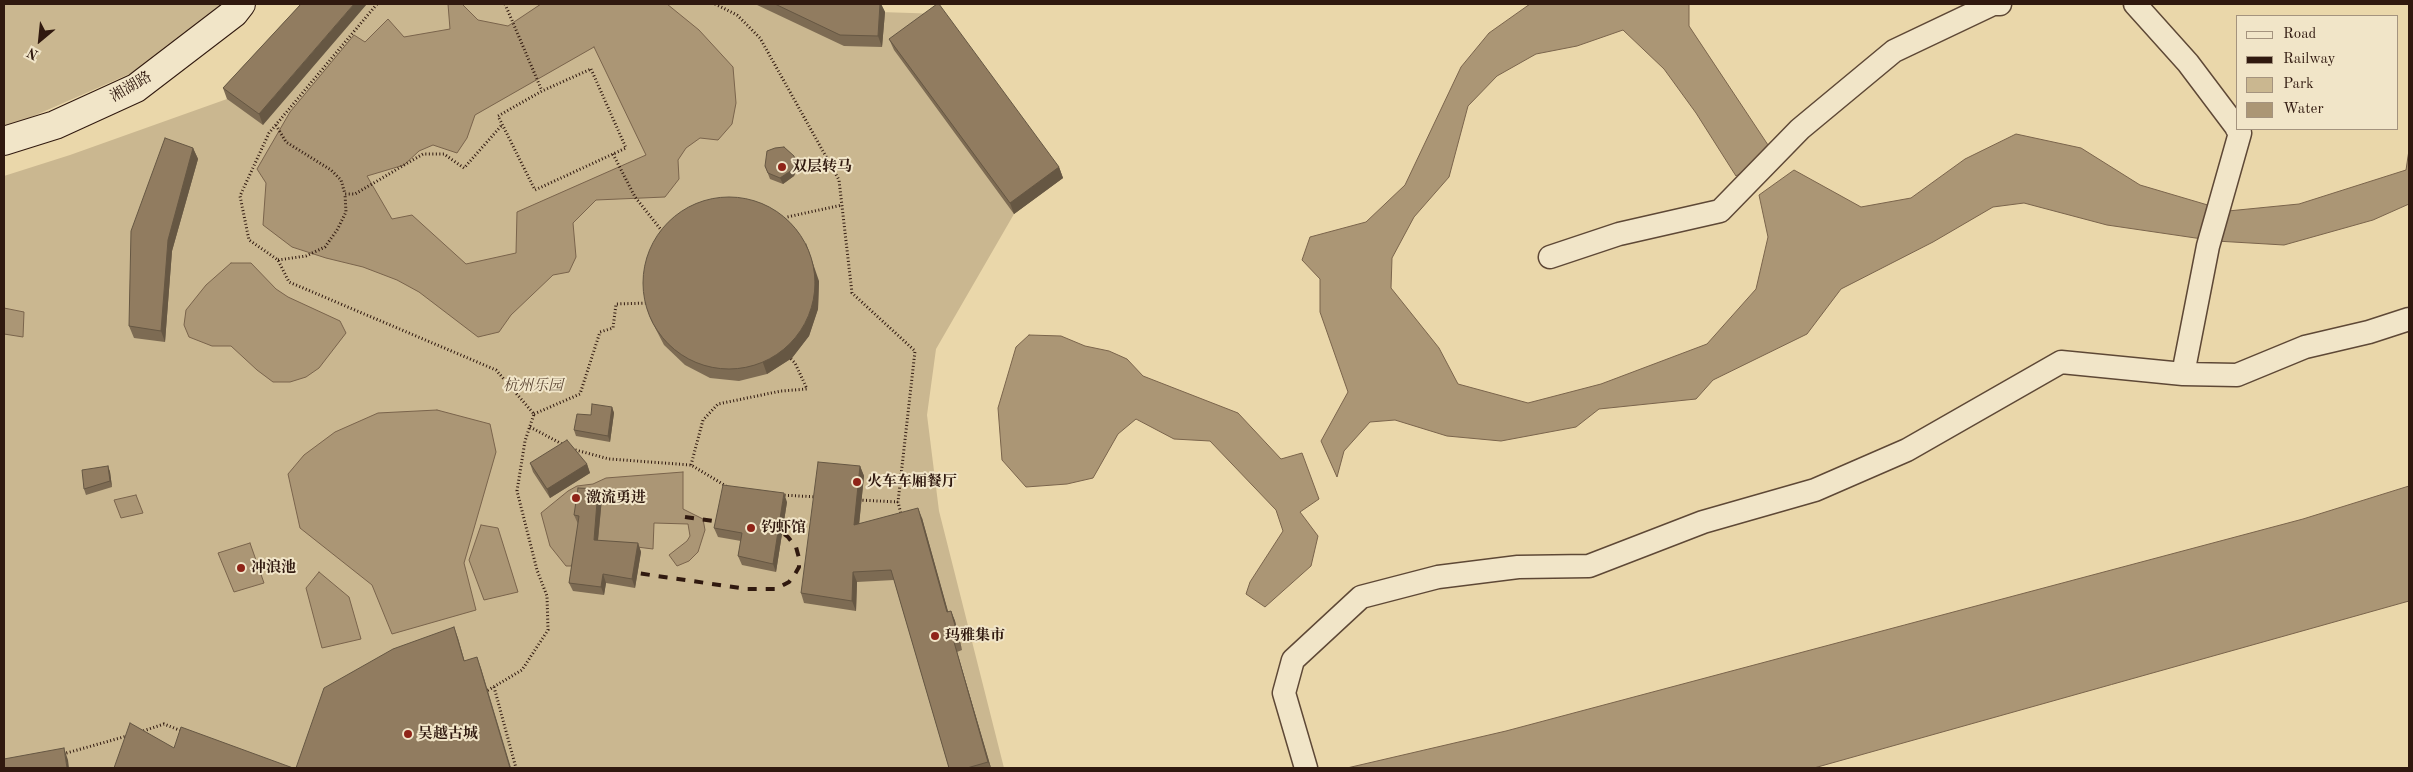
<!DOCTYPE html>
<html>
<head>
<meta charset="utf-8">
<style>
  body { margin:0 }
  #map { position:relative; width:2413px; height:772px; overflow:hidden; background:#ead7aa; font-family:"Old Standard TT",serif }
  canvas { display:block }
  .frame { position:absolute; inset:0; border:5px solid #30190f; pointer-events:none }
  .legend { position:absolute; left:2236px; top:15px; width:162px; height:115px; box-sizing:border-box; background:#f1e5c8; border:1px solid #a4937e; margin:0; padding:6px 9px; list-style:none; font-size:15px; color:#30190f }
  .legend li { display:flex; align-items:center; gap:10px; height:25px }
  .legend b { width:25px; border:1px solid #a4937e }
  .north { position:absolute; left:15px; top:15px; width:50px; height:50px; -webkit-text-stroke:4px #f1e5c8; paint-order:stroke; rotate:208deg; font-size:14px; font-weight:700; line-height:20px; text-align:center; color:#30190f }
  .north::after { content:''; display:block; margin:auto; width:18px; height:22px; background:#30190f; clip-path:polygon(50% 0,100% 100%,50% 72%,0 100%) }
</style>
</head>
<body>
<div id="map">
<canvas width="2413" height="772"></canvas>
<div class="frame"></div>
<ul class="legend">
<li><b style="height:6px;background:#f1e5c8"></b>Road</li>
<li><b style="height:6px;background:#30190f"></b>Railway</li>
<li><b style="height:14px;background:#cab790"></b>Park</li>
<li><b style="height:14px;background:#ab9675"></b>Water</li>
</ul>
<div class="north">N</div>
</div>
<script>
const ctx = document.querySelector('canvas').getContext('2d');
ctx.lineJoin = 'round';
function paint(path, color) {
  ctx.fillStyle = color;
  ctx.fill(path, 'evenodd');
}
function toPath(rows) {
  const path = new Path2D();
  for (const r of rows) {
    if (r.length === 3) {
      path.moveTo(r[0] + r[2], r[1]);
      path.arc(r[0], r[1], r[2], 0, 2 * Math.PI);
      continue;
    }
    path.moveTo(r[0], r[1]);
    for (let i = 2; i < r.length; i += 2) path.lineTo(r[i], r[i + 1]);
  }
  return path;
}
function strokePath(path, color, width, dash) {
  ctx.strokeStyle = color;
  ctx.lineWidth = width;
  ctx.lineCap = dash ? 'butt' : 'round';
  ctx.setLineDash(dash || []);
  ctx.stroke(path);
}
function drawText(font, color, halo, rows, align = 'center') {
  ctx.font = font + ' "Old Standard TT","Noto Serif SC",serif';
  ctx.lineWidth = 4;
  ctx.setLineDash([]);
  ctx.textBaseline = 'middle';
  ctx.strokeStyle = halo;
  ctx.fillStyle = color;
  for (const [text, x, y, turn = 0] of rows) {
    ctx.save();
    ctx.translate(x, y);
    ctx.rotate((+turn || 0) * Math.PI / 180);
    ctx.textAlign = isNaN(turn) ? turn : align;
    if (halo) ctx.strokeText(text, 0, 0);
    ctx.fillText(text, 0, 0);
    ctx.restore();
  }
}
const green = toPath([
  [4,4,223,4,159,61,4,129],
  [315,4,834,4,849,11,942,14,1063,178,1014,214,936,349,927,415,939,511,1004,768,4,768,4,176,70,155,227,99]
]);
const water = toPath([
  [448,4,462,4,478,20,508,26,541,4,667,4,699,30,733,67,736,103,732,124,718,140,700,138,686,148,678,160,679,179,665,197,596,200,573,223,576,257,569,272,553,275,511,315,499,332,478,337,419,292,397,280,363,267,326,258,292,247,263,225,266,183,257,169,290,112,354,35,365,42,388,19,404,37,450,29,448,4],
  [594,47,646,155,517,212,516,253,466,264,412,215,392,219,367,176,404,165,419,151,433,145,457,153,467,138,475,115,594,47],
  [1530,4,1689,4,1689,26,1774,154,1736,176,1696,113,1664,69,1623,30,1577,46,1536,54,1497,76,1468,106,1449,177,1414,217,1392,258,1391,288,1439,348,1458,384,1528,403,1601,384,1707,344,1756,289,1768,237,1759,195,1794,170,1861,207,1911,198,1965,159,2016,134,2081,148,2140,185,2228,211,2299,204,2406,170,2409,150,2409,204,2373,220,2284,245,2216,241,2107,225,2024,203,1993,207,1933,242,1841,289,1807,334,1713,380,1696,399,1599,409,1576,427,1501,441,1447,436,1395,420,1370,422,1344,451,1337,477,1321,441,1348,392,1320,312,1320,279,1302,260,1310,237,1366,222,1405,185,1461,67,1489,33,1530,4],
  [231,263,251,263,276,289,288,297,340,321,346,333,319,368,306,377,290,382,273,382,257,370,231,346,212,346,189,337,184,325,186,310,206,285,231,263],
  [4,308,24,312,23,337,4,334,4,308],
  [1029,335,1061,336,1085,346,1109,351,1127,359,1143,376,1238,413,1281,459,1302,453,1319,499,1300,512,1318,536,1311,566,1265,607,1246,594,1250,582,1283,531,1276,510,1210,441,1174,439,1136,419,1118,434,1093,478,1067,484,1026,487,1002,460,998,408,1016,347,1029,335],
  [437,410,490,424,496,452,464,563,476,610,392,634,372,585,300,528,288,474,304,455,335,432,378,413,437,410],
  [683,472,683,509,703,519,705,530,698,552,689,561,677,566,669,555,687,541,690,536,688,524,654,523,653,549,637,547,577,557,571,566,566,566,550,546,541,513,568,491,577,486,593,484,606,478,683,472],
  [2409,486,2409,601,1814,768,1347,768,1506,731,2303,519,2409,486],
  [136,495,143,513,121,518,114,500,136,495],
  [481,525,498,528,518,592,484,600,469,560,481,525],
  [250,543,264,583,234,592,218,553,250,543],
  [319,572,349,597,361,639,322,648,306,588,319,572]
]);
const path = toPath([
  [377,4,269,133,240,196,249,240,278,260,289,282,496,370,534,414,525,441,517,491,537,570,547,596,548,630,522,670,485,692],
  [505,4,542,91],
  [715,4,737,15,760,38,839,180,852,293,915,351,898,502,901,514],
  [591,69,626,148,535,190,498,116,542,91,591,69],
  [276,125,286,142,331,170,341,180,345,194],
  [613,154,635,197,662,231],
  [783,222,787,217,842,205],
  [278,260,306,256,325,247,337,230,346,212,345,194,355,194,423,154,444,154,464,168,502,125],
  [534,414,580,394,600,332,613,328,616,304,649,303],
  [530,427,562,444],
  [572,449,609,459,691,465,726,486],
  [691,465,703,420,718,404,781,391,807,389,795,363,788,356],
  [781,495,818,497],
  [859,500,898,502],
  [494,687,516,768],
  [140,732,164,724,184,732],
  [63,754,127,736]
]);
const minor = toPath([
  [2135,4,2188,63,2237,128],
  [1550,257,1619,234,1720,211,1800,129,1894,51,1993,4,2000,4],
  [2183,374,2208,246,2240,133,2237,129],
  [1306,768,1284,693,1293,660,1361,597,1438,577,1518,567,1589,566,1703,522,1815,490,1907,450,2061,362,2183,374,2237,375,2305,347,2369,332,2409,319]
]);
const secondary = toPath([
  [4,141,55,125,136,88,234,13,241,4]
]);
const rail = toPath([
  [685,517,729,523],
  [623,571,747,589,776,589,789,582,795,574,799,567,799,558,796,547,788,537,780,531,769,528]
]);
const wall = toPath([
  [301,4,263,125,227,99,223,88],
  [755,4,881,4,885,12,882,47,844,46],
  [889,39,1059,167,1063,178,1014,214,894,50],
  [193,148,198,159,172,251,165,342,134,338,129,326],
  [796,162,797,169,794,176,783,184,770,179,765,166],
  [819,281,818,309,809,336,792,358,767,374,739,381,710,378,685,365,664,345,651,320,647,309],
  [612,407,614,413,610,442,576,436,574,430,591,415],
  [530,463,587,464,590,473,550,498,533,472],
  [108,466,110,472,112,487,86,495,84,489],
  [860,466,864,476,859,524,922,518,948,612,951,611,955,621,962,650,957,652,991,768,949,768,894,580,857,582,856,611,804,603,801,593],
  [602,498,598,541,638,543,641,552,635,588,606,583,604,595,573,591,569,583,578,524,574,515],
  [787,502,776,572,742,565,738,556,741,541,718,537,714,528]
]);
const shadedWall = toPath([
  [354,4,367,4,263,125,259,114],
  [880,4,881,4,885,12,882,47,878,36],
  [193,148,198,159,172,251,165,342,161,331,168,240],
  [794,156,797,169,794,176,783,184,780,178],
  [1059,167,1063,178,1014,214,1010,203],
  [806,243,819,281,818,309,809,336,792,358,767,374,763,363],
  [612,407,614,413,610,442,608,436],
  [587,464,590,473,550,498,547,489],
  [108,466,110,472,112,487,110,481],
  [860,466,864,476,858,535,854,525],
  [598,489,602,498,597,549,594,540],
  [784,493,787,502,776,572,773,564],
  [918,508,922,518,951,622,947,612],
  [638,543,641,552,635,588,632,579],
  [853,572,857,582,856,611,852,601],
  [603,574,606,583,604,595,601,587],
  [951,611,955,621,962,650,959,640],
  [454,627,458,638,468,673,464,661],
  [954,642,957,652,991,768,988,762],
  [477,657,481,668,511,768,510,768],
  [64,748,68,760,69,768,67,768]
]);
const building = toPath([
  [301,4,354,4,259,114,223,88,301,4],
  [775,4,880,4,878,36,840,35,775,4],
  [937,4,939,4,1059,167,1010,203,889,39,937,4],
  [165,138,193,148,168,240,161,331,129,326,131,231,165,138],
  [784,147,794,156,795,163,792,170,780,178,768,173,765,166,767,151,775,148,784,147],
  [729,283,86],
  [592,404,612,407,608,436,574,430,577,414,591,415,592,404],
  [567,440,587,464,547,489,530,463,567,440],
  [818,462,860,466,854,525,918,508,947,612,951,611,959,640,954,642,988,762,967,768,949,768,891,570,853,572,852,601,801,593,818,462],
  [108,466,110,481,84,489,82,470,108,466],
  [723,485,784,493,773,564,738,556,742,533,714,528,723,485],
  [578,488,598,489,594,540,638,543,632,579,603,574,601,587,569,583,579,516,574,515,578,488],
  [454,627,464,661,477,657,510,768,296,768,324,688,393,649,454,627],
  [130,723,174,748,181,727,293,768,114,768,130,723],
  [64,748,67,768,4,768,4,759,64,748]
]);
const markers = [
  [782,167,5,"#8f2418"],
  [857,482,5,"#8f2418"],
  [576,498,5,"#8f2418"],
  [751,528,5,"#8f2418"],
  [241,568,5,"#8f2418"],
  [935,636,5,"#8f2418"],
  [408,734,5,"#8f2418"]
];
const streetNames = [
  ["湘湖路",131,87,-30]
];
const poiNames = [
  ["双层转马",792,167],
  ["火车车厢餐厅",867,482],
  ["激流勇进",586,498],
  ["钓虾馆",761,528],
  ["冲浪池",251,568],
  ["玛雅集市",945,636],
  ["吴越古城",418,734]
];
const parkNames = [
  ["杭州乐园",533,386]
];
paint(green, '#cab790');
paint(water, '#ab9675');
strokePath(water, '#7a644c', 1);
strokePath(minor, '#5e4836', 25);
strokePath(secondary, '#30190f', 30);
strokePath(path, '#30190f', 3, [1, 2.5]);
strokePath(minor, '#f1e5c8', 22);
strokePath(secondary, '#f1e5c8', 28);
strokePath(rail, '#30190f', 4, [9, 9]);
paint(wall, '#7d6b53');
paint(shadedWall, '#665743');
paint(building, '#917c60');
strokePath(building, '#665743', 1);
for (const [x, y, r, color] of markers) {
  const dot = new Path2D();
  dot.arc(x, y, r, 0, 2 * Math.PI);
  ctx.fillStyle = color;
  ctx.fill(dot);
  strokePath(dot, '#f1e5c8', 2);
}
drawText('15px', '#30190f', '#f1e5c8', streetNames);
drawText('bold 15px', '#30190f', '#f1e5c8', poiNames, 'left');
drawText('italic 15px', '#5e4836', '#f1e5c8', parkNames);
</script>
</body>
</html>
